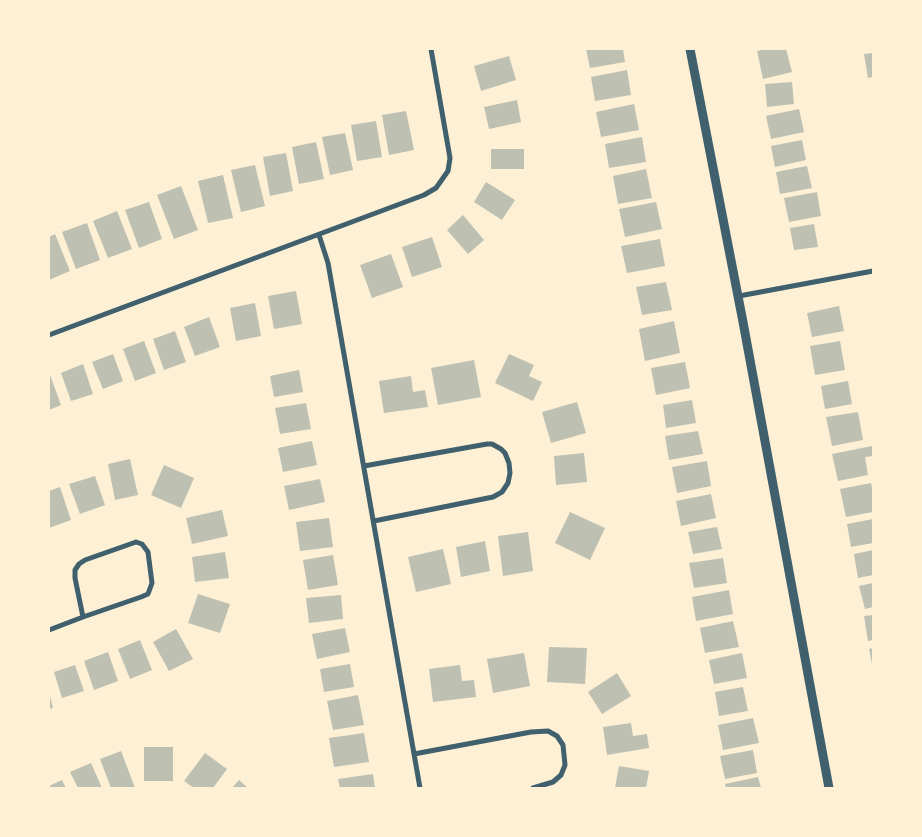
<!DOCTYPE html>
<html>
<head>
<meta charset="utf-8">
<style>
  body { margin:0 }
  #map { position:relative; width:922px; height:837px; overflow:hidden; background:#fdf0d5; font-family:"Nunito Sans",sans-serif }
  canvas { display:block }
  .frame { position:absolute; inset:0; border:50px solid #fdf0d5; pointer-events:none }
</style>
</head>
<body>
<div id="map">
<canvas width="922" height="837"></canvas>
<div class="frame"></div>
</div>
<script>
const ctx = document.querySelector('canvas').getContext('2d');
ctx.lineJoin = 'round';
function paint(path, color) {
  ctx.fillStyle = color;
  ctx.fill(path, 'evenodd');
}
function toPath(rows) {
  const path = new Path2D();
  for (const r of rows) {
    path.moveTo(r[0], r[1]);
    for (let i = 2; i < r.length; i += 2) path.lineTo(r[i], r[i + 1]);
  }
  return path;
}
function strokePath(path, color, width, dash) {
  ctx.strokeStyle = color;
  ctx.lineWidth = width;
  ctx.lineCap = dash ? 'butt' : 'round';
  ctx.setLineDash(dash || []);
  ctx.stroke(path);
}
const building = toPath([
  [586,49,623,49,625,62,590,68],
  [766,49,786,49,792,72,763,79,757,51],
  [873,53,873,77,868,78,864,54],
  [509,56,516,80,481,91,474,66],
  [627,70,631,95,595,101,591,77],
  [792,82,794,104,767,107,765,84],
  [517,100,521,122,489,129,484,107],
  [634,104,639,130,601,137,596,112],
  [799,109,804,132,771,139,766,116],
  [406,111,414,150,389,155,382,115],
  [376,121,382,157,357,161,351,125],
  [345,133,353,170,330,175,322,137],
  [642,137,646,162,609,168,605,144],
  [802,140,806,160,775,167,771,146],
  [316,142,324,179,299,184,292,147],
  [491,149,524,149,524,169,491,169],
  [286,153,293,191,270,196,263,157],
  [255,165,265,206,241,212,231,170],
  [807,166,812,188,780,194,776,172],
  [646,169,652,198,618,204,613,176],
  [223,175,233,218,208,223,198,181],
  [486,182,515,200,502,220,474,202],
  [181,186,198,230,174,239,157,195],
  [817,192,821,216,789,222,784,198],
  [149,202,162,239,139,248,125,210],
  [656,202,662,229,625,237,619,209],
  [117,211,132,249,108,258,93,221],
  [463,215,484,240,468,254,447,230],
  [87,223,100,260,76,269,62,232],
  [814,224,818,247,794,250,790,228],
  [55,234,70,271,49,280,49,237],
  [432,237,442,267,412,277,402,247],
  [660,239,665,266,627,273,621,246],
  [391,254,403,287,372,298,360,265],
  [666,282,672,310,642,315,636,287],
  [296,291,302,324,274,329,268,296],
  [255,303,261,336,236,341,230,308],
  [839,306,844,331,812,337,807,313],
  [209,317,220,347,195,356,184,327],
  [674,321,680,353,645,361,639,329],
  [175,331,186,362,164,370,153,339],
  [144,341,156,373,135,381,123,349],
  [840,341,845,370,815,375,810,346],
  [113,354,123,381,103,389,92,362],
  [509,354,534,365,529,376,542,382,533,401,495,383],
  [474,360,481,397,438,405,431,368],
  [685,362,690,388,656,395,651,368],
  [83,364,93,394,71,401,61,373],
  [299,370,303,392,274,397,270,376],
  [49,372,61,405,49,410],
  [411,376,413,392,425,390,428,407,384,413,379,381],
  [848,381,852,404,825,409,821,386],
  [692,400,696,423,666,428,663,405],
  [577,402,586,433,551,443,542,412],
  [306,403,311,429,280,434,275,408],
  [858,412,863,440,832,446,826,417],
  [698,431,703,454,669,460,665,436],
  [312,441,317,465,283,472,278,448],
  [872,446,873,456,865,457,868,475,838,481,832,454],
  [584,453,587,482,556,485,554,456],
  [130,459,138,495,115,500,108,464],
  [707,461,711,486,677,493,672,467],
  [164,465,194,478,181,508,151,495],
  [95,476,105,505,80,514,69,484],
  [320,479,325,502,289,510,284,486],
  [871,483,873,492,873,512,846,517,840,489],
  [60,487,71,520,49,528,49,491],
  [711,494,716,518,681,526,676,501],
  [222,510,228,536,192,544,186,518],
  [570,512,605,528,590,560,555,543],
  [329,518,333,547,300,551,296,522],
  [873,519,873,543,851,547,847,524],
  [717,527,722,549,693,554,688,532],
  [528,532,533,571,503,576,498,536],
  [485,541,490,571,461,577,456,547],
  [443,549,451,584,416,592,408,557],
  [873,550,873,575,858,578,854,554],
  [225,552,229,578,195,582,192,557],
  [333,555,338,585,308,590,303,560],
  [723,558,727,583,694,588,689,563],
  [873,583,873,607,865,609,859,586],
  [729,590,733,614,696,621,692,597],
  [198,594,230,604,220,633,188,623],
  [341,595,343,619,309,623,306,598],
  [873,615,873,640,868,641,864,616],
  [733,621,739,647,705,653,700,628],
  [345,628,350,652,317,659,312,634],
  [176,629,193,659,169,671,153,642],
  [140,640,152,670,130,679,118,649],
  [549,647,587,648,585,684,547,682],
  [873,648,873,664,872,664,869,649],
  [108,652,118,681,94,690,84,661],
  [524,653,530,686,493,693,487,659],
  [742,653,747,678,714,684,709,660],
  [350,664,354,687,324,692,320,669],
  [75,665,84,691,62,698,54,672],
  [460,665,462,681,474,680,476,697,433,702,429,669],
  [617,673,631,696,602,714,588,692],
  [743,687,748,711,719,716,715,692],
  [49,692,53,708,49,709],
  [358,695,364,725,333,730,327,701],
  [753,718,759,743,723,750,718,725],
  [631,723,633,736,647,734,649,748,607,755,603,727],
  [364,733,369,762,334,767,329,738],
  [144,747,173,747,173,781,144,781],
  [753,750,757,773,725,779,720,756],
  [121,751,135,788,111,788,100,759],
  [205,753,227,769,213,788,194,788,184,781],
  [91,763,102,788,78,788,70,772],
  [619,766,649,771,646,788,615,788],
  [373,774,375,788,340,788,338,779],
  [758,777,761,788,726,788,725,784],
  [62,780,66,788,49,788,49,786],
  [239,780,248,788,232,788]
]);
const minor = toPath([
  [319,235,328,263,420,788],
  [739,296,873,271],
  [49,335,424,195,436,188,448,171,450,158,431,49],
  [364,466,487,444,492,444,501,449,505,453,509,463,510,473,508,483,502,492,493,497,374,521],
  [136,542,142,544,148,552,152,583,148,594,141,597,83,617,75,578,75,570,79,564,85,560,136,542],
  [49,630,83,617],
  [414,754,531,732,548,731,557,736,563,745,565,765,561,775,553,782,533,788]
]);
const tertiary = toPath([
  [690,49,743,322,829,788]
]);
paint(building, '#bec0b2');
strokePath(minor, '#3f606c', 5);
strokePath(tertiary, '#3f606c', 9);
</script>
</body>
</html>
